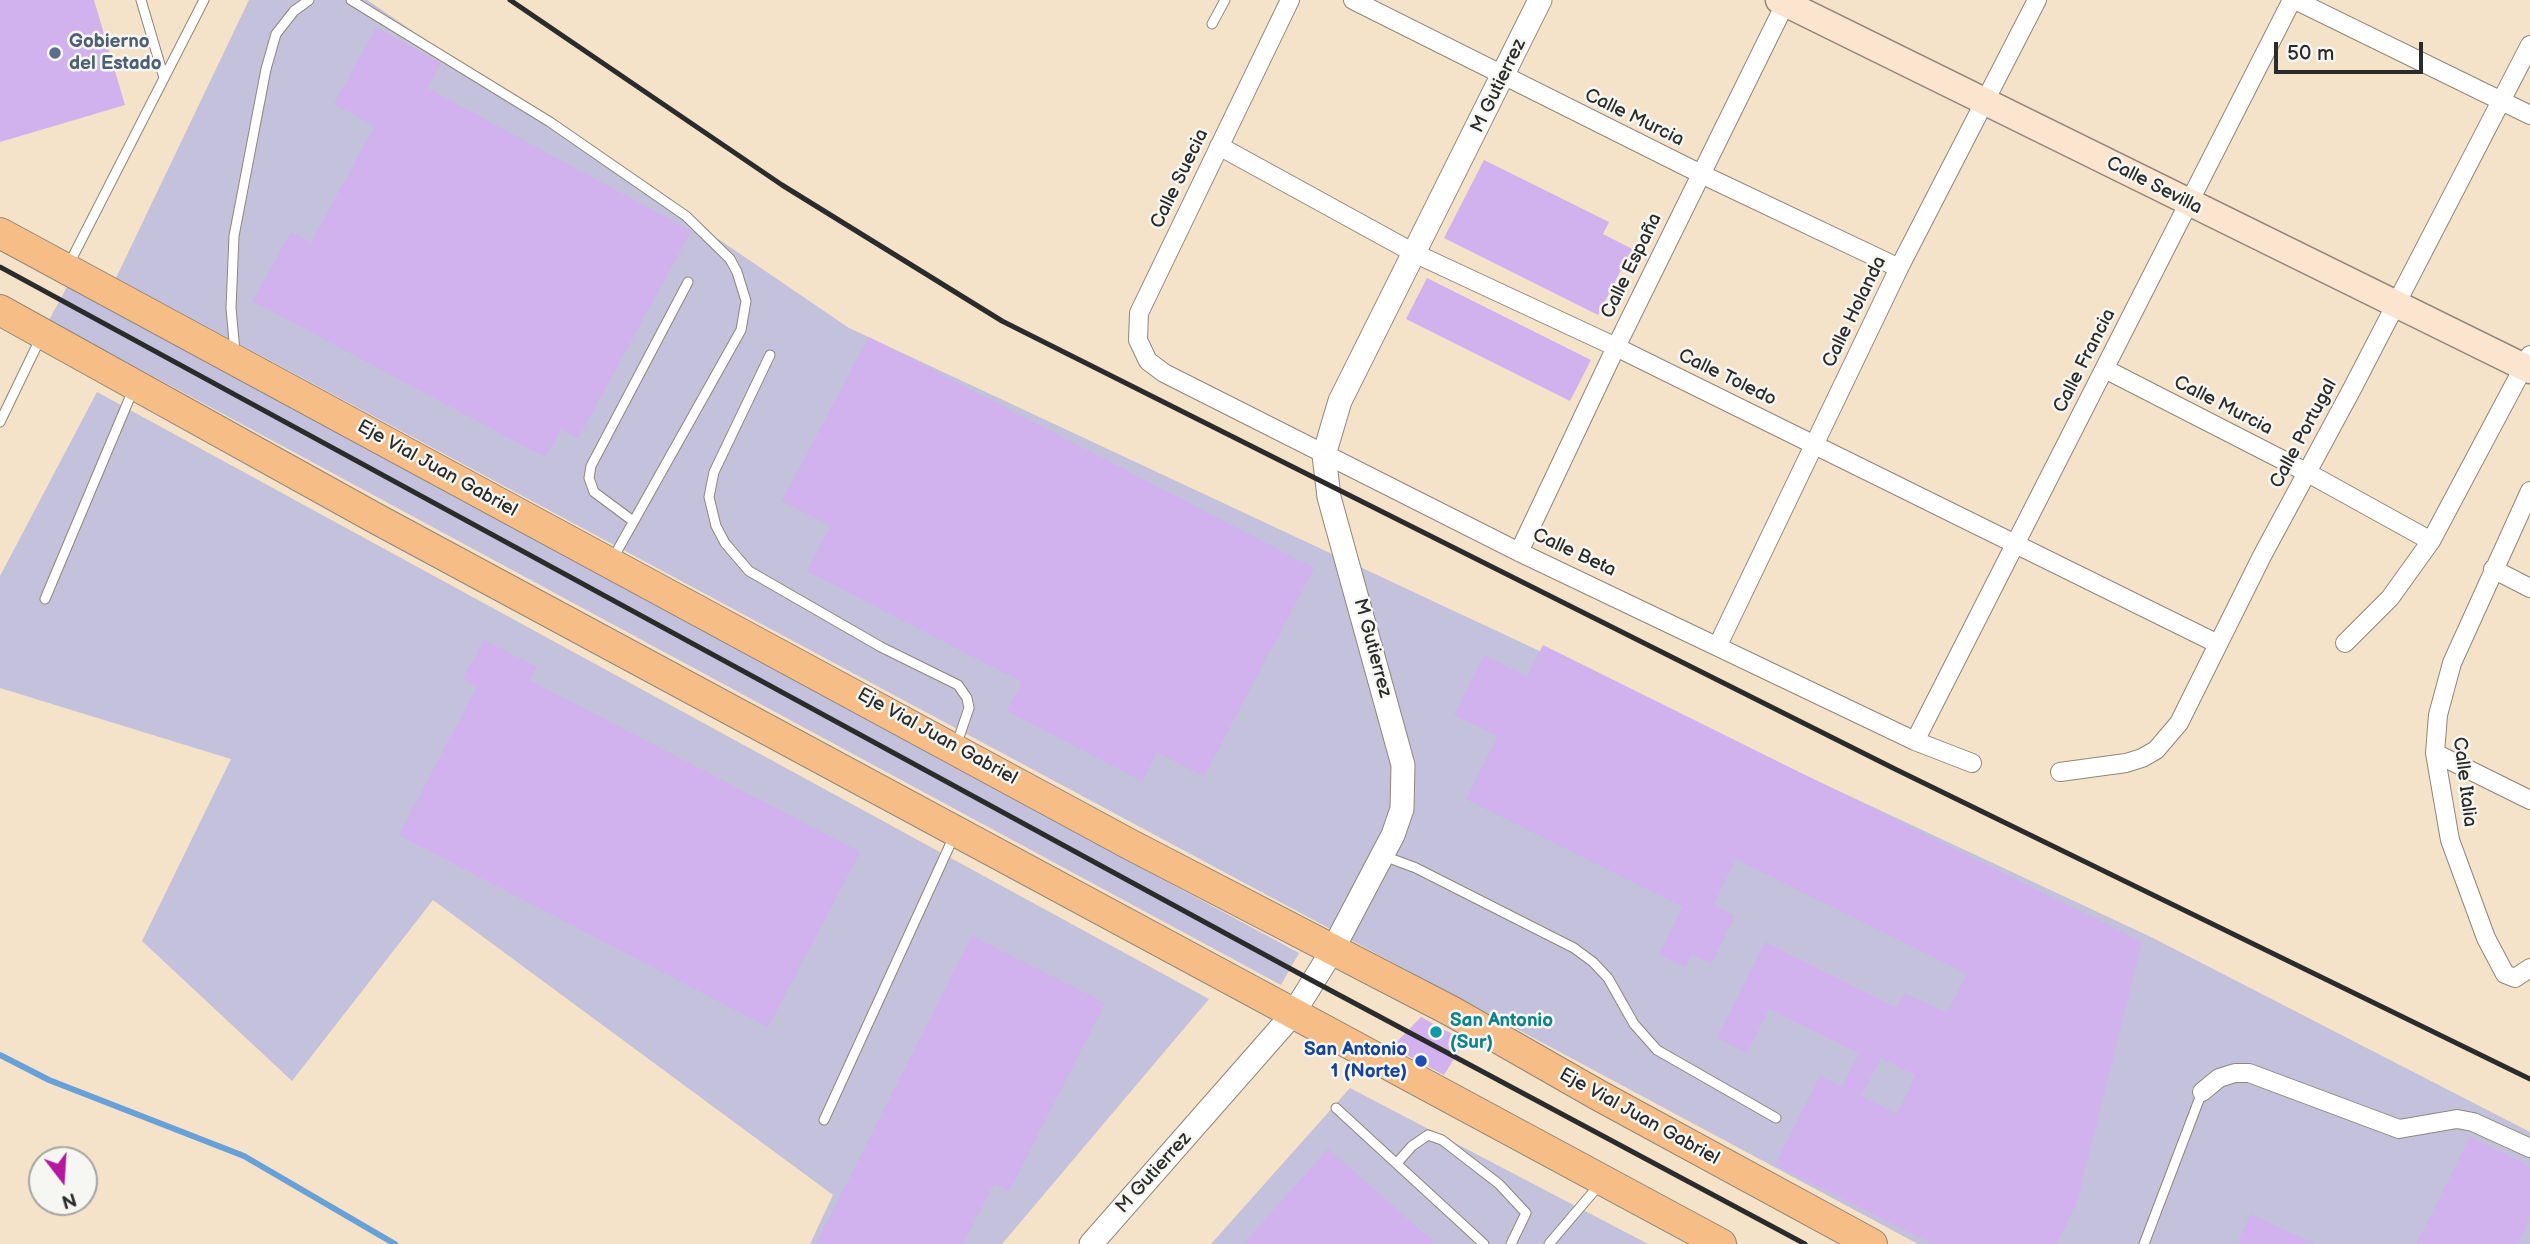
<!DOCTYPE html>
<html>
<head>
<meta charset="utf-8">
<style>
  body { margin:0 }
  #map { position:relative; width:2530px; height:1244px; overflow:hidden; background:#f4e2c9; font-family:"Balsamiq Sans",sans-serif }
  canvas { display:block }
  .north { position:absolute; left:28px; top:1146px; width:70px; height:70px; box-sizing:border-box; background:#f6f6f2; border:2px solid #a5a5a2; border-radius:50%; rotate:163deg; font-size:19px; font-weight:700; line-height:28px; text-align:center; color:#2b2b2b }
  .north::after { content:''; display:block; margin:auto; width:24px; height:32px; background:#b5179e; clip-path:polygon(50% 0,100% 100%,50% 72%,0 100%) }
  .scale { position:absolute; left:2274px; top:42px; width:149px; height:32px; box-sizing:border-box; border:4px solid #2b2b2b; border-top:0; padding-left:9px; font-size:21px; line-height:24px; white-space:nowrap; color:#2b2b2b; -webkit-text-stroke:5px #f6f6f2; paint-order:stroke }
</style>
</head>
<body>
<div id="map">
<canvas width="2530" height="1244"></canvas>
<div class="north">N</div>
<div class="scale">50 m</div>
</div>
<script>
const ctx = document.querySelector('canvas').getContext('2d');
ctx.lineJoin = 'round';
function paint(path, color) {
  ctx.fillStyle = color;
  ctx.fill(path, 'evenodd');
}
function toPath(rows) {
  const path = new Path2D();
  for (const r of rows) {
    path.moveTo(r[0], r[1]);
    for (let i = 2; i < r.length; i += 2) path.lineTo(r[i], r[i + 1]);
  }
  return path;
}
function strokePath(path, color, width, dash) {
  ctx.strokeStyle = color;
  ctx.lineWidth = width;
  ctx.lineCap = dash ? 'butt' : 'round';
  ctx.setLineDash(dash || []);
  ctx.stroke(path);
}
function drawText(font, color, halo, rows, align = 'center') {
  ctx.font = font + ' "Balsamiq Sans",sans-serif';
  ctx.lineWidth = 5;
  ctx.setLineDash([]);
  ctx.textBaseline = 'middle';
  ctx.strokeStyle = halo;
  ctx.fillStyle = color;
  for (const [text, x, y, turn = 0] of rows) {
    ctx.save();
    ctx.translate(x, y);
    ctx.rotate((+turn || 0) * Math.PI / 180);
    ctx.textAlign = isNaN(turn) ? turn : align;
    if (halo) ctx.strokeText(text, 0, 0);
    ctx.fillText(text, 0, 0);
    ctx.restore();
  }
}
const industrial = toPath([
  [249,0,367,0,849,328,2151,937,2530,1132,2530,1244,1918,1244,116,278],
  [67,287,1299,953,1281,985,49,320],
  [97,392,1209,999,1002,1244,810,1244,833,1195,433,900,292,1081,142,941,231,759,0,688,0,576],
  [1350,1088,1648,1244,1211,1244]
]);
const stream = toPath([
  [0,1055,49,1080,244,1156,395,1244]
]);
const building = toPath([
  [0,0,94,0,125,105,0,142],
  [376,28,441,63,427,88,691,231,578,438,561,429,545,457,253,301,291,232,311,243,375,126,334,104],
  [1484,160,1609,222,1603,234,1642,254,1634,269,1624,264,1598,315,1444,238],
  [1427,278,1591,360,1570,401,1406,319],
  [869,337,1314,568,1204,776,1157,752,1142,781,1007,711,1022,682,807,571,831,526,782,501],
  [484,640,536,667,529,680,860,852,768,1027,399,835,477,687,463,679],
  [1543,645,2142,942,2076,1205,2056,1244,1934,1244,1775,1165,1820,1076,1842,1087,1859,1053,1769,1009,1747,1053,1717,1038,1765,942,1897,1008,1905,993,1947,1013,1967,974,1736,859,1713,905,1735,916,1711,964,1691,954,1685,967,1659,954,1683,907,1466,799,1498,736,1454,715,1484,655,1527,677],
  [1881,1058,1916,1075,1897,1114,1861,1096],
  [972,936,1105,1003,1009,1191,994,1183,963,1244,816,1244],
  [1421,1017,1465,1041,1444,1075,1392,1047],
  [2470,1137,2530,1166,2530,1218,2517,1244,2417,1244],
  [1328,1149,1436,1244,1244,1244],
  [2251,1214,2314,1244,2237,1244]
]);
const service = toPath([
  [141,0,164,78],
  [351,0,550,122,686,216,730,259,737,272,746,301,741,330,612,560],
  [1212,24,1225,0],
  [68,266,204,0],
  [235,352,231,308,234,236,266,69,276,34,294,11,309,0],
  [770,355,714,472,709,497,716,526,725,543,749,571,881,647,958,685,967,698,969,708,956,746],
  [0,422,41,337],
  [633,521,594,492,589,478,591,466,688,282],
  [45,599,133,390],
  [1384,856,1416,868,1574,948,1593,962,1608,978,1634,1024,1657,1050,1776,1118],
  [1336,1108,1484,1244],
  [824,1120,954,836],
  [1397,1163,1412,1146,1428,1135,1442,1140,1499,1184,1526,1213,1511,1244],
  [1549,1244,1600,1184],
  [2144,1244,2202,1092]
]);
const minor = toPath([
  [1290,0,1139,313,1138,340,1148,361,1164,373,1519,552,1915,741,1972,763],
  [1353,0,1701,174,1899,268],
  [2295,0,2530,115],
  [1219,146,1414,253,1616,347,2218,644],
  [2105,369,2308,473,2431,541],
  [2530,491,2452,663,2438,715,2435,753,2450,840,2486,938,2505,974,2515,978,2530,968],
  [1519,552,1616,347,1787,0],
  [2493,569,2530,588],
  [2345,643,2390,598,2431,541,2530,355],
  [1718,645,1899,268,2037,0],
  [1915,741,2292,0],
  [2435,753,2530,800],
  [2060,772,2126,763,2142,758,2156,750,2179,723,2262,556,2352,389,2530,45],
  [2202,1092,2219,1078,2235,1073,2249,1073,2399,1129,2457,1119,2473,1122,2530,1148]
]);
const tertiary = toPath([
  [1091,1244,1293,1014,1332,951,1393,835,1402,809,1403,765,1329,497,1324,455,1340,401,1540,0]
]);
const secondary = toPath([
  [1779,0,2530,370]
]);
const primary = toPath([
  [0,233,1131,845,1451,1011,1598,1095,1872,1244],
  [0,310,375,518,1721,1244]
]);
const rail = toPath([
  [510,0,782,185,1002,321,1895,769,2530,1079],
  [0,267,1313,981,1805,1244]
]);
const markers = [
  [55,53,7,"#5c6f8a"],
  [1436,1032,7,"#0f9aa8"],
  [1421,1061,7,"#1a4fb4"]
];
const serviceNames = [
  ["Gobierno",69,42],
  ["del Estado",69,64]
];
const streetNames = [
  ["M Gutierrez",1499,86,-64],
  ["Calle Murcia",1634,118,26],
  ["Calle Suecia",1180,179,-64],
  ["Calle Sevilla",2154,186,27],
  ["Calle España",1632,266,-64],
  ["Calle Holanda",1855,312,-64],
  ["Calle Francia",2085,361,-63],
  ["Calle Toledo",1727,378,26],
  ["Calle Murcia",2223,406,27],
  ["Calle Portugal",2304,434,-62],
  ["Eje Vial Juan Gabriel",437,469,29],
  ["Calle Beta",1574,553,25],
  ["M Gutierrez",1372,648,75],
  ["Eje Vial Juan Gabriel",937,737,29],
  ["Calle Italia",2464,782,83],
  ["Eje Vial Juan Gabriel",1639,1117,29],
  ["M Gutierrez",1154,1173,-48]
];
const cultureNames = [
  ["San Antonio",1450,1021],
  ["(Sur)",1450,1043]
];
const transitNames = [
  ["San Antonio",1407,1050],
  ["1 (Norte)",1407,1072]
];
paint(industrial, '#c3c1db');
strokePath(stream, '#68a1d7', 6);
paint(building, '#d1b1ee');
strokePath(service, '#90867a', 11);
strokePath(minor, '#90867a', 20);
strokePath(tertiary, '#90867a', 25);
strokePath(secondary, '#90867a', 29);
strokePath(primary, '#90867a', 32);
strokePath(service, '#fff', 9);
strokePath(minor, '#fff', 18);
strokePath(tertiary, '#fff', 23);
strokePath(secondary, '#fbe5cf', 26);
strokePath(primary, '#f6be86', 30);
strokePath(rail, '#2b2b2b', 5);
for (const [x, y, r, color] of markers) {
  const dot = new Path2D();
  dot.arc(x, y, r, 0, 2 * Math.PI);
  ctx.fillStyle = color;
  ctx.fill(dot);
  strokePath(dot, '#f6f6f2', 2.5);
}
drawText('bold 19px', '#4e5e75', '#f6f6f2', serviceNames, 'left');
drawText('19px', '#2b2b2b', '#f6f6f2', streetNames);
drawText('bold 19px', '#0d838f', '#f6f6f2', cultureNames, 'left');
drawText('bold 19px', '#164399', '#f6f6f2', transitNames, 'right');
</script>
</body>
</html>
